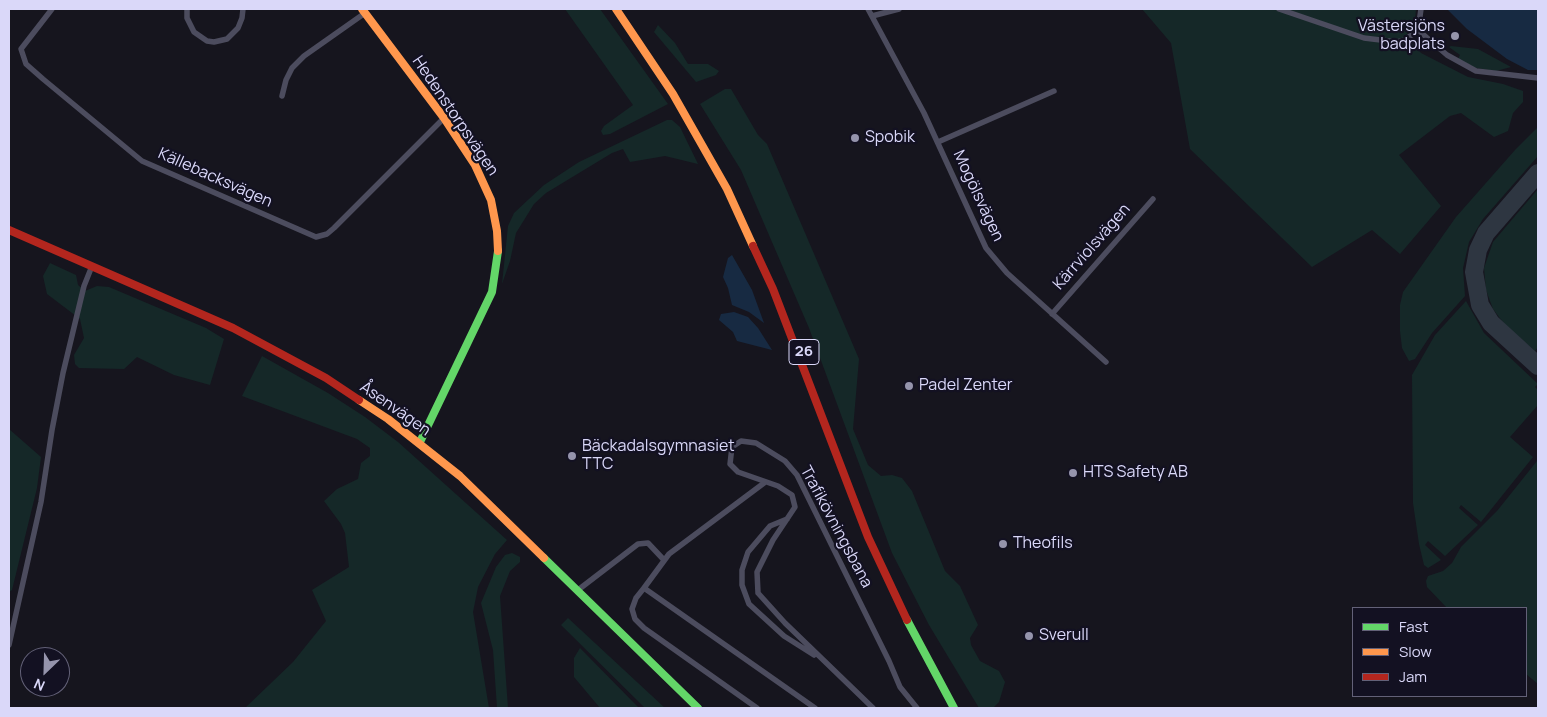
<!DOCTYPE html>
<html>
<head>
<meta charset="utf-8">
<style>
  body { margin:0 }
  #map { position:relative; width:1547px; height:717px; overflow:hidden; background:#16151e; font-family:Manrope,sans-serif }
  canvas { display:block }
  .frame { position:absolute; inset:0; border:10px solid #dad8f9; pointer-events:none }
  .legend { position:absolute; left:1352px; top:607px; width:175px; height:90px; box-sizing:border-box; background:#131122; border:1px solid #636178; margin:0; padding:6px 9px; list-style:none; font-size:15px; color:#dad8f9 }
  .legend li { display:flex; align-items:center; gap:10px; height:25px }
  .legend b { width:25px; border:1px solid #636178 }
  .north { position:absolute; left:20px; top:647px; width:50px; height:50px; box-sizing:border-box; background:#131122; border:1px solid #636178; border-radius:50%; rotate:204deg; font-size:14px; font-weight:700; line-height:20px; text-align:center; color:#dad8f9 }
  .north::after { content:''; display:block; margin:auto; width:18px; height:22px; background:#9594ac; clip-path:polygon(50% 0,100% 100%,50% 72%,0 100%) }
</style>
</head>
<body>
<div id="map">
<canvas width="1547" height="717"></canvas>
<div class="frame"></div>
<ul class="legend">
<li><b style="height:6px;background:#63d668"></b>Fast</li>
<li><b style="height:6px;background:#ff974d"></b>Slow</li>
<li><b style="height:6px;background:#b3261e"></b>Jam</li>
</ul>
<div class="north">N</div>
</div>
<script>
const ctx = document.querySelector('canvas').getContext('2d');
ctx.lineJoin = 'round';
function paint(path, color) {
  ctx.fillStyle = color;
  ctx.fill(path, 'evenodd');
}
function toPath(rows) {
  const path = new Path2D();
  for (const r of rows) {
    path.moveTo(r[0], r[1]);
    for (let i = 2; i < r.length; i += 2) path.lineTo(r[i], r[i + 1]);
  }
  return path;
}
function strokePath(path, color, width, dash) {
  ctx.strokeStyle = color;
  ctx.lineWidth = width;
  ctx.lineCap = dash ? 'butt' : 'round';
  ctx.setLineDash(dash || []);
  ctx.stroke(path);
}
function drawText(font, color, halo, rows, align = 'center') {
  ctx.font = font + ' Manrope,sans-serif';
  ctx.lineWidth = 4.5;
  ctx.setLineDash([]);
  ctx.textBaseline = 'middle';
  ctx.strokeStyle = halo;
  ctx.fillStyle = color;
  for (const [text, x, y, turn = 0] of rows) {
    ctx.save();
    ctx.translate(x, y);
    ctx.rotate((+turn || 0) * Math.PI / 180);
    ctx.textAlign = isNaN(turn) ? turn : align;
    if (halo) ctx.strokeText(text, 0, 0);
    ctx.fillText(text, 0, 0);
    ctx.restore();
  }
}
const green = toPath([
  [565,9,600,9,668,104,610,134,603,135,601,131,604,126,633,105],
  [1142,9,1416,9,1415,20,1406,36,1421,53,1468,77,1503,84,1523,91,1523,102,1513,113,1508,131,1494,137,1461,113,1450,116,1399,155,1441,206,1400,254,1372,230,1312,267,1190,149,1171,43],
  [658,25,675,43,688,64,708,64,719,71,716,75,696,82,654,32],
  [1451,46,1478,49,1511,67,1496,71,1476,68,1458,59,1460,55,1449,47],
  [725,89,731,89,758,135,767,144,859,359,853,429,868,465,881,476,892,475,902,478,912,491,945,571,960,586,978,625,970,638,971,645,980,661,999,671,1005,682,999,702,993,708,979,708,929,625,892,553,809,328,741,170,700,104],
  [667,120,672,120,680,127,698,164,665,156,630,162,623,149,612,153,546,193,534,204,516,233,510,261,502,284,508,226,514,213,544,185,579,162],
  [1538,127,1538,156,1483,219,1469,242,1463,268,1465,296,1432,333,1415,359,1409,361,1402,348,1400,331,1400,305,1403,292,1456,217,1515,150],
  [1538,189,1538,347,1535,351,1505,325,1493,309,1486,290,1484,268,1493,242],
  [50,263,76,275,78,285,85,291,97,286,109,287,206,328,224,339,210,385,174,375,137,357,124,369,79,368,75,364,74,355,84,338,80,319,47,294,43,276],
  [1466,301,1484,333,1538,384,1535,387,1538,390,1538,405,1510,437,1533,457,1481,522,1461,505,1459,508,1478,525,1445,556,1428,541,1425,545,1441,560,1428,568,1424,565,1419,544,1413,503,1412,375,1435,335],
  [262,356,328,393,365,417,398,442,507,540,495,554,478,587,473,612,489,708,245,708,293,662,326,621,312,590,349,567,345,533,341,524,324,501,337,489,358,479,361,463,370,456,370,448,357,439,242,396],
  [9,429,41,457,37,488,12,590,9,592],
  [1537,461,1538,462,1538,684,1526,674,1526,608,1447,608,1427,587,1426,581,1428,576,1443,571,1452,563,1461,547,1497,511],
  [512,553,520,557,520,562,510,571,500,596,508,708,497,708,493,650,481,603,496,567,505,555],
  [568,618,665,708,645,708,561,625],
  [580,648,639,708,600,708,574,677,574,658]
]);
const water = toPath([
  [1447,9,1538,9,1538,70,1528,70,1507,59,1467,29],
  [732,255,752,290,764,323,749,312,732,305,728,288,723,277,728,258],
  [734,312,748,317,758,328,772,350,737,341,733,332,719,320,721,314]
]);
const taxiway = toPath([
  [1538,173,1486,233,1478,250,1474,272,1480,305,1491,323,1538,366]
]);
const street = toPath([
  [52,9,21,49,26,64,43,79,142,161,316,237,327,234,334,228,444,118],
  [187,9,187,18,194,32,207,41,214,42,227,39,238,28,242,18,243,9],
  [868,9,924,113,986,248,1007,273,1106,362],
  [1279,9,1364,38,1397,42,1405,40,1418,30,1421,9],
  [872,16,899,9],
  [1418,30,1447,55,1476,71,1538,78],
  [282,96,286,80,292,68,304,56,365,13],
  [938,142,1054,91],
  [1052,314,1153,199],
  [787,519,770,526,748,552,742,570,742,585,749,604,784,636,814,655],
  [644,588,669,554,764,483],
  [578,590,638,544,648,543,664,560],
  [9,645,41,502,52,430,63,373,84,286,92,266],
  [757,708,644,628,635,619,632,609,636,598,644,588,815,708],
  [873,708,785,623,758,593,757,572,773,540,795,507,792,495,778,486,738,472,730,464,732,447,741,441,756,443,785,461,797,475,889,661,900,687,917,708]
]);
const fast = toPath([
  [420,442,492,292,498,251],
  [544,558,698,708],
  [907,620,954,708]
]);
const slow = toPath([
  [362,9,444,118,475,165,491,200,497,231,498,251],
  [616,9,673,94,727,189,753,246],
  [359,400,388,419,460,476,544,558]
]);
const jam = toPath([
  [9,230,233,328,326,378,359,400],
  [753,246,773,289,868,537,907,620]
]);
const markers = [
  [1455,36,5,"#9594ac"],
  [855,138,5,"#9594ac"],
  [909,386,5,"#9594ac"],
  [572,456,5,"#9594ac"],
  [1073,473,5,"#9594ac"],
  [1003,544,5,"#9594ac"],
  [1029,636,5,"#9594ac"]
];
const shields = [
  [804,352,30]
];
const shieldNames = [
  ["26",804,352]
];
const poiNames = [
  ["Västersjöns",1445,27,"right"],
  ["badplats",1445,45,"right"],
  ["Spobik",865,138],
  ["Padel Zenter",919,386],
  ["Bäckadalsgymnasiet",582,447],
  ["TTC",582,465],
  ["HTS Safety AB",1083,473],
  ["Theofils",1013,544],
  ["Sverull",1039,636]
];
const streetNames = [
  ["Hedenstorpsvägen",455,116,56],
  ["Källebacksvägen",215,178,24],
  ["Mogölsvägen",978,196,65],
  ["Kärrviolsvägen",1092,247,-49],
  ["Åsenvägen",395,409,35],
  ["Trafikövningsbana",836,527,62]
];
paint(green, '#152828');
paint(water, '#172a42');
strokePath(taxiway, '#2e3641', 18);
strokePath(street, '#4c4c5e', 5.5);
strokePath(fast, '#63d668', 8);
strokePath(slow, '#ff974d', 8);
strokePath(jam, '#b3261e', 8);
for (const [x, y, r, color] of markers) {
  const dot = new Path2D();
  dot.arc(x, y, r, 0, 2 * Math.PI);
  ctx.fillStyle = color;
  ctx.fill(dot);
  strokePath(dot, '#131122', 2);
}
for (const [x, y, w] of shields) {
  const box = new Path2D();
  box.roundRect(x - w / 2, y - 12.5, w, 25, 4);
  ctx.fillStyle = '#131122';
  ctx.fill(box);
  strokePath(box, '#dad8f9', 1);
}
drawText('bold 15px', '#dad8f9', null, shieldNames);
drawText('16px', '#dad8f9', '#131122', poiNames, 'left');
drawText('16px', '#dad8f9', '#131122', streetNames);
</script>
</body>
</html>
